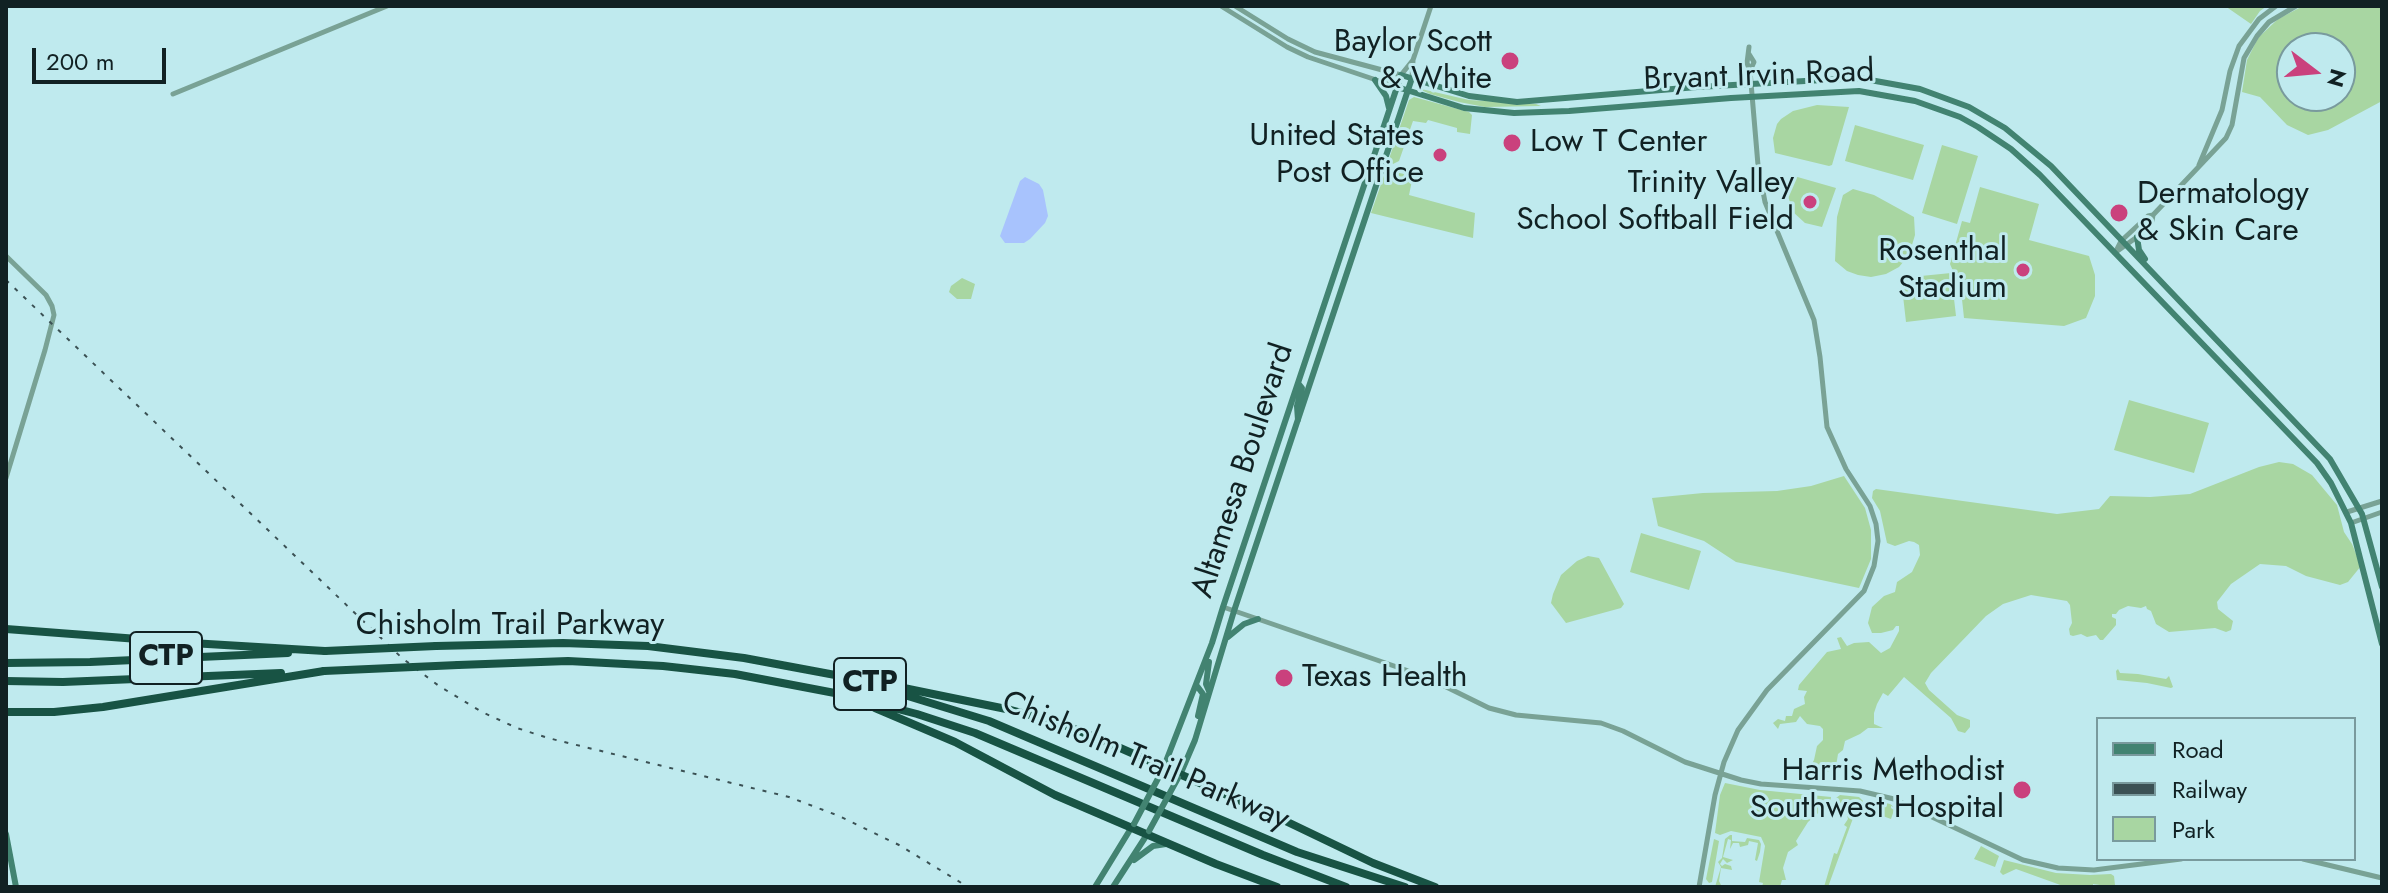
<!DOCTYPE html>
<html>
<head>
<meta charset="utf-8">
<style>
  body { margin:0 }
  #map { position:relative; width:2388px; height:893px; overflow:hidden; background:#bfeaee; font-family:Jost,sans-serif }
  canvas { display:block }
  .frame { position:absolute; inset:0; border:8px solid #112123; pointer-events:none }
  .legend { position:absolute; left:2096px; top:717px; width:260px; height:144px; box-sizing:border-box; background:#bfeaee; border:2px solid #799a9d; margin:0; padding:10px 14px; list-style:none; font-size:24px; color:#112123 }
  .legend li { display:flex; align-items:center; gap:16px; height:40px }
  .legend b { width:40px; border:2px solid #799a9d }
  .north { position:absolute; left:2276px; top:32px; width:80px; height:80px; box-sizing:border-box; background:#bfeaee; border:2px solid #799a9d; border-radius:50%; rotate:106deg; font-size:22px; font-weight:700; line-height:32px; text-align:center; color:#112123 }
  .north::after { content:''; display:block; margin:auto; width:28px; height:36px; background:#ca417d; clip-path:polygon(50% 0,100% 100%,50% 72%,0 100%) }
  .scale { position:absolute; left:32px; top:48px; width:134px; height:36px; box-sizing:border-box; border:4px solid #112123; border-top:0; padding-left:10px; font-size:24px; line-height:28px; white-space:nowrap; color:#112123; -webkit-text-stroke:6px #bfeaee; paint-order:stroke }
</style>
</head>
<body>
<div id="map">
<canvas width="2388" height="893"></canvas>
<div class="frame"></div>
<ul class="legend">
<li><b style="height:10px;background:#428371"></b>Road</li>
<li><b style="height:10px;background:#3b5154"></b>Railway</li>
<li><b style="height:22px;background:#a8d6a2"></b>Park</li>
</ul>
<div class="north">N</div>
<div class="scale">200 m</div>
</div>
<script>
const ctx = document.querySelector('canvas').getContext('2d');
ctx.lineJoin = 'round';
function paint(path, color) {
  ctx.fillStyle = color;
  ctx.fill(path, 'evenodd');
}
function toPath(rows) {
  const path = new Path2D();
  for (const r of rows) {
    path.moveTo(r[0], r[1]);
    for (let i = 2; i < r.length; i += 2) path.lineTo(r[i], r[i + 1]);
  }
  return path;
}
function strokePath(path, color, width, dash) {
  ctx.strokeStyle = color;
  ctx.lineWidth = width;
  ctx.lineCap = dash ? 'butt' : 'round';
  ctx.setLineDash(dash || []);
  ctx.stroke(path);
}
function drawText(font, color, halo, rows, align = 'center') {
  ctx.font = font + ' Jost,sans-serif';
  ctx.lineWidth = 6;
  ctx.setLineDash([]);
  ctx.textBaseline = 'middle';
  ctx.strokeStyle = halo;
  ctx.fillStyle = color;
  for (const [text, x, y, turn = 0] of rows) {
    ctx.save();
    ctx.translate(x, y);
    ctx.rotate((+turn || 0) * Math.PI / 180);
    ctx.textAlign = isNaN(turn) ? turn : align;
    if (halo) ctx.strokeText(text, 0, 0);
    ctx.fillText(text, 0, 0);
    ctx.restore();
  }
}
const green = toPath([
  [2225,6,2267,6,2260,11,2251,24],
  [2303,6,2382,6,2382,101,2328,130,2308,135,2287,125,2260,97,2242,92,2247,60,2258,38,2278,19],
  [2292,48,2340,48,2340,96,2292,96],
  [1417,88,1469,100,1536,104,1541,106,1485,107,1459,102,1430,94],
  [1414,97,1469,112,1472,115,1470,134,1457,132,1457,128,1428,120,1426,123,1413,121,1399,161,1393,164,1389,159,1409,100],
  [1817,105,1849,107,1832,165,1829,166,1775,153,1773,138,1777,124,1781,119,1793,111],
  [1855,125,1924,145,1913,180,1845,161],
  [1942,145,1978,156,1957,224,1922,213],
  [1386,170,1413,176,1409,195,1475,213,1473,238,1371,213],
  [1794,176,1836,188,1822,227,1805,223,1793,212,1788,196],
  [1980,187,2039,204,2029,240,2089,256,2095,275,2095,296,2086,318,2064,326,1964,318,1961,290,1950,264,1962,221,1970,223],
  [1853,189,1874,195,1914,217,1915,235,1909,255,1899,267,1886,274,1871,277,1858,275,1847,271,1835,261,1837,217,1843,195],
  [1951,273,1956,316,1906,322,1901,278],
  [962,278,975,284,971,299,957,299,949,292,951,286],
  [2129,400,2209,423,2194,473,2114,450],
  [2279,462,2293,464,2312,475,2337,505,2344,532,2352,544,2361,566,2348,582,2340,585,2306,576,2286,566,2260,564,2231,584,2217,602,2218,609,2233,621,2231,630,2226,632,2215,628,2169,632,2156,624,2151,611,2147,609,2146,606,2141,608,2128,606,2119,610,2116,614,2112,614,2112,617,2116,619,2116,625,2103,640,2100,640,2096,635,2087,637,2081,634,2073,636,2070,635,2069,629,2072,623,2070,605,2067,601,2031,595,2003,604,1986,616,1931,673,1925,683,1929,690,1957,715,1970,720,1970,727,1965,733,1958,731,1951,718,1904,677,1888,696,1883,693,1877,704,1874,713,1874,724,1883,728,1868,728,1860,734,1845,741,1843,750,1838,754,1836,766,1826,773,1823,780,1803,779,1814,760,1817,746,1823,740,1823,729,1820,726,1807,724,1800,716,1796,722,1780,724,1778,729,1773,723,1778,719,1785,721,1786,716,1792,716,1794,709,1805,704,1804,697,1807,691,1798,690,1799,685,1827,652,1841,649,1837,638,1841,637,1847,646,1854,643,1869,642,1881,653,1890,648,1899,631,1899,626,1896,626,1893,630,1881,633,1872,633,1868,623,1872,607,1884,596,1895,592,1897,582,1912,572,1920,555,1919,545,1914,542,1909,541,1895,546,1887,543,1880,511,1872,498,1873,491,1876,489,2057,514,2099,509,2110,496,2150,497,2190,494,2259,467],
  [1844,476,1865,508,1871,530,1871,559,1859,588,1736,562,1704,541,1658,526,1652,498,1703,493,1777,491,1811,486],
  [1641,533,1701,551,1689,590,1630,572],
  [1588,556,1599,558,1624,604,1621,608,1566,623,1551,603,1553,594,1561,575,1577,561],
  [2118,669,2120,673,2138,674,2166,679,2169,676,2173,687,2171,688,2147,683,2117,680,2116,671],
  [1725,783,1760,790,1831,797,1830,808,1827,810,1825,807,1808,822,1796,841,1798,845,1788,852,1783,868,1786,880,1782,880,1780,887,1762,887,1763,883,1759,882,1765,846,1761,837,1731,831,1720,835,1715,833,1720,795],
  [1840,795,1859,797,1863,801,1860,811,1856,810,1828,887,1824,887,1834,853,1837,854,1847,827,1844,825,1848,819,1846,812,1836,806,1836,798],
  [1873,800,1890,804,1894,807,1891,806,1891,808,1894,810,1891,819,1866,810,1868,802],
  [1730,835,1732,835,1732,841,1745,842,1747,838,1759,840,1761,844,1760,852,1757,861,1755,860,1758,843,1749,841,1748,845,1740,847,1739,843,1733,843,1730,849,1731,840,1728,839,1723,857,1733,860,1727,863,1723,859,1720,864,1722,866,1725,864,1731,866,1732,870,1721,868,1719,881,1722,887,1715,887,1721,867,1718,862,1722,858,1725,839],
  [1714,839,1719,841,1712,882,1709,883,1706,879],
  [1981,846,1999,856,1995,867,1974,859],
  [2004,860,2056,873,2090,875,2111,874,2114,876,2115,885,2114,887,2093,884,2093,887,2066,887,2016,869,2003,875,2000,872]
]);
const water = toPath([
  [1025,177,1039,184,1043,190,1048,216,1045,223,1030,239,1024,243,1005,243,1000,236,1020,181]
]);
const tertiary = toPath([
  [1221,6,1287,47,1308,57,1397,87],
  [1235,6,1288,39,1315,52,1401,75,1413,60],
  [1749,54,1754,62,1750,71],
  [1412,78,1413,60,1431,6],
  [173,94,387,6],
  [2199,165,2222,110,2230,71,2239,46,2259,19,2276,6],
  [2116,252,2137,237,2152,221,2153,215],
  [2115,253,2121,241,2148,216,2153,215,2226,138,2232,125,2244,58,2257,36,2269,22,2296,6],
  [6,256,46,295,52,306,54,315,45,350,6,478],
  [2347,512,2382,501],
  [2351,523,2382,512],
  [1223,607,1426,677,1489,708,1516,715,1601,723,1623,731,1685,762,1741,780,1761,784,1860,791,1894,799,2023,860,2058,868,2094,870,2181,859],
  [2303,859,2382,878],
  [1699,887,1715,795,1724,762,1738,730,1767,690,1864,591,1874,566,1878,541,1876,524,1870,506,1846,469,1827,427,1820,357,1814,320,1765,202,1758,165,1750,71,1747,63,1749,47]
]);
const secondary = toPath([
  [1375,80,1386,96,1389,108],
  [1397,87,1464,108,1514,113,1569,111,1731,98,1859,91,1915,101,1960,117,1978,127,2011,149,2040,175,2317,463,2331,483,2351,523,2382,644],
  [2137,237,2139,250,2145,259],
  [1298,420,1297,406,1302,388,1298,383],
  [1228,637,1244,624,1258,619],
  [1209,662,1206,684,1209,691],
  [1197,686,1203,694,1198,716],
  [1163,769,1212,643,1223,607,1401,75,1469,96,1517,102,1697,87,1859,78,1920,89,1969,107,2005,128,2051,166,2330,459,2362,514,2382,587],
  [1180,775,1195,740,1234,611,1412,78],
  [6,834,16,887],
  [1134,860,1153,846,1166,844],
  [1095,887,1133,825],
  [1113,887,1148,833]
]);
const motorway = toPath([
  [6,629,191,643,325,651],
  [436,646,563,643,648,646,744,658,846,677,989,721,1297,852,1405,887],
  [6,663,90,662,288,653],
  [458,665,568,661,663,666,735,674,840,694,917,714,975,733,1263,855,1346,887],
  [6,681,63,682,281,673],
  [894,686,1011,710,1059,723,1102,740,1275,816,1373,863,1435,887],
  [875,708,955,742,1055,795,1216,864,1277,887],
  [6,712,54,712,103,707,324,671]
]);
const rail = toPath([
  [6,280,402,658,439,686,482,712,517,728,548,738,789,797,839,816,899,845,968,887]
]);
const secondaryBridge = toPath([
  [1134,824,1163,769],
  [1149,831,1178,778]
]);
const motorwayBridge = toPath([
  [325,651,436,646],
  [324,671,458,665]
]);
const markers = [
  [1510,61,10,"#ca417d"],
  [1512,143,10,"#ca417d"],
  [1440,155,8,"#ca417d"],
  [1810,202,8,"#ca417d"],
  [2119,213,10,"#ca417d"],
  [2023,270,8,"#ca417d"],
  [1284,678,10,"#ca417d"],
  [2022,790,10,"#ca417d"]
];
const shields = [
  [166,658,72],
  [870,684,72]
];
const shieldNames = [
  ["CTP",166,658],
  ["CTP",870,684]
];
const poiNames = [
  ["Baylor Scott",1492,43],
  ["& White",1492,80],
  ["United States",1424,137],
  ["Post Office",1424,174],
  ["Low T Center",1530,143,"left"],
  ["Trinity Valley",1794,184],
  ["School Softball Field",1794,221],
  ["Dermatology",2137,195,"left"],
  ["& Skin Care",2137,232,"left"],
  ["Rosenthal",2007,252],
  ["Stadium",2007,289],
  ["Texas Health",1302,678,"left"],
  ["Harris Methodist",2004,772],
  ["Southwest Hospital",2004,809]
];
const streetNames = [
  ["Bryant Irvin Road",1759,77,-2],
  ["Altamesa Boulevard",1244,471,-72],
  ["Chisholm Trail Parkway",510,626],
  ["Chisholm Trail Parkway",1145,762,23]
];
paint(green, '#a8d6a2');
paint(water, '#a8c3fd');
strokePath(tertiary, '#79a295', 5);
strokePath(secondary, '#428371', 6);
strokePath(motorway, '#185344', 8);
strokePath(rail, '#3b5154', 2, [4, 8]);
strokePath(secondaryBridge, '#428371', 6);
strokePath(motorwayBridge, '#185344', 8);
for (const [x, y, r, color] of markers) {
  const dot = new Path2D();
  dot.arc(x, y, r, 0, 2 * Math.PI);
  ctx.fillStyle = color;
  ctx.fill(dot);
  strokePath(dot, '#bfeaee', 3);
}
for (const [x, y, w] of shields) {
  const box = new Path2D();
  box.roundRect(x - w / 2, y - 26, w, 52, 6);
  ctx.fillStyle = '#bfeaee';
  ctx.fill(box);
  strokePath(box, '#112123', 2);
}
drawText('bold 30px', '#112123', null, shieldNames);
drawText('32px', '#112123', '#bfeaee', poiNames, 'right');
drawText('32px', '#112123', '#bfeaee', streetNames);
</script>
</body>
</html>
